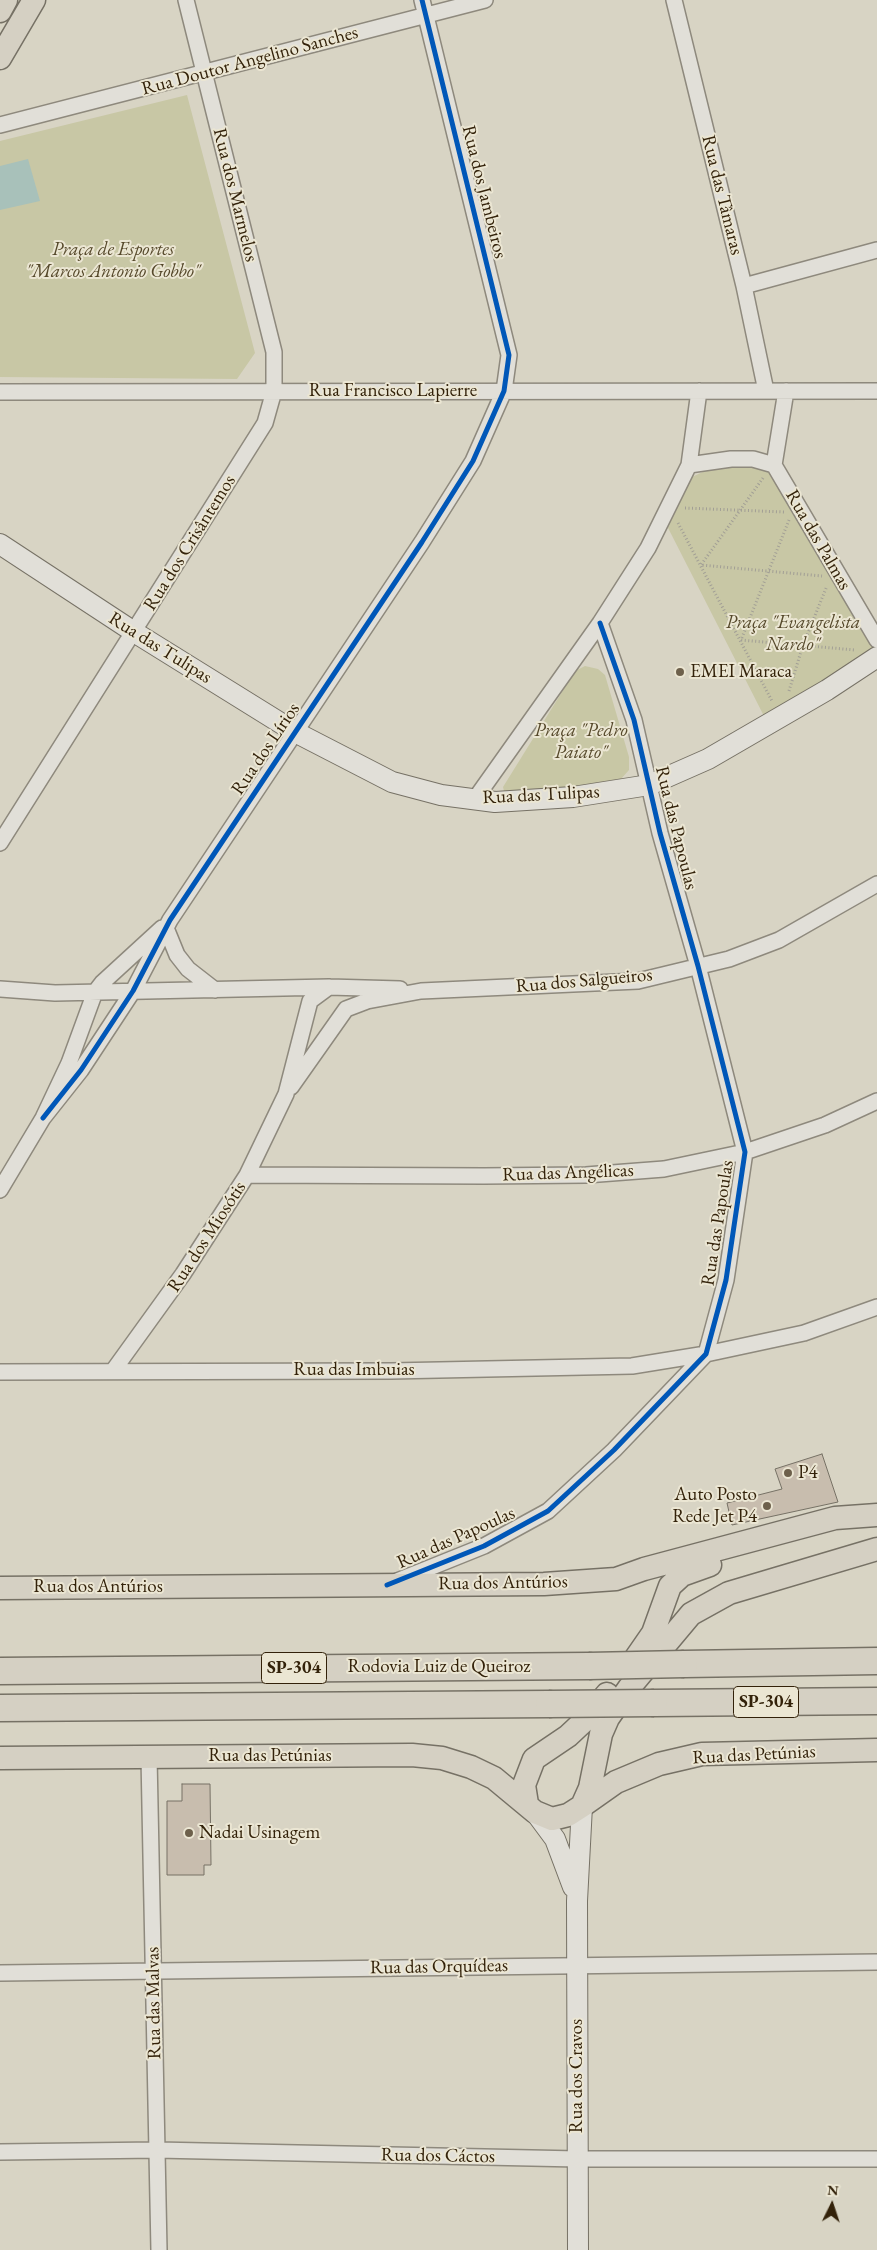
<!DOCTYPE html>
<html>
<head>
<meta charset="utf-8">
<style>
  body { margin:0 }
  #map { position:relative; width:877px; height:2250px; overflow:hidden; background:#d8d4c4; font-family:"EB Garamond",serif }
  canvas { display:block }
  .north { position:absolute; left:807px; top:2180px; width:50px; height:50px; -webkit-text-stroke:4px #ebe6d3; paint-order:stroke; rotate:4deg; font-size:14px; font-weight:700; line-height:20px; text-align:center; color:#33220a }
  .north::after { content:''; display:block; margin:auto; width:18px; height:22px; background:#33220a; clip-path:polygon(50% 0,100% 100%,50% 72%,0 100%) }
</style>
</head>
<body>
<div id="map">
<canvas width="877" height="2250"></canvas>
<div class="north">N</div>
</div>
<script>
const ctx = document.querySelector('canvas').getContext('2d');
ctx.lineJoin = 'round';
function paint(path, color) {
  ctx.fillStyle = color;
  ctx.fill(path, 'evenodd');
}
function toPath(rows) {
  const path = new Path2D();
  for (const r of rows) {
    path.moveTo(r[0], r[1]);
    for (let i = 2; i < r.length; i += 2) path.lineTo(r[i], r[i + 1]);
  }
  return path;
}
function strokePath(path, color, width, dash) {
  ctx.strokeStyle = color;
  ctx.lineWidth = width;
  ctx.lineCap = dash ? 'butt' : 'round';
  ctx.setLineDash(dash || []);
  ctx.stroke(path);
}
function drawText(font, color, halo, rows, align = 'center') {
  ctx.font = font + ' "EB Garamond",serif';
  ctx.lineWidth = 4;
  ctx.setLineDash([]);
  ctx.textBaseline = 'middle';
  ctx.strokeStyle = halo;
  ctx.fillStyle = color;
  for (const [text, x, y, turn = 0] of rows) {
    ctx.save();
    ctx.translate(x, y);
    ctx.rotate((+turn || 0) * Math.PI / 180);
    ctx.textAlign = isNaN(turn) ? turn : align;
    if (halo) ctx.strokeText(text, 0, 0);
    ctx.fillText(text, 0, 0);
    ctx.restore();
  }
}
const green = toPath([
  [187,95,255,353,237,379,0,377,0,141],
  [774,465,792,512,831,577,877,642,877,657,765,718,665,522,692,477,707,470,729,466,749,467],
  [585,666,598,669,605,675,629,757,629,770,621,779,509,797,505,795,503,787,575,671]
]);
const water = toPath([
  [28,159,40,201,0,210,0,166]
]);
const building = toPath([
  [822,1454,838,1502,732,1525,727,1503,782,1489,775,1469,822,1454],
  [182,1784,210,1784,211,1865,204,1865,204,1875,167,1875,167,1801,182,1801,182,1784]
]);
const path = toPath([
  [763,478,701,565,822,576],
  [685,508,784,512],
  [789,520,741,640,855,650],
  [678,523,772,701],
  [789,691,803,645,827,586]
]);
const street = toPath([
  [674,0,744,286,766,391],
  [0,125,485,0],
  [744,286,877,250],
  [786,391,774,465,877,640],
  [0,392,877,391],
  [689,465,731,459,753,459,774,465],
  [475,799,600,623,648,548,689,465,699,391],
  [0,843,265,423,274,391,274,352,186,0],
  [166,928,177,955,188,969,215,990],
  [0,989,55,993,329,987,400,989],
  [346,1009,367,1001,421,991,638,981,729,959,779,940,877,884],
  [291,1087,346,1009],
  [43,1118,81,1070,133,991,170,920,422,542,473,461,504,391,509,355,422,0],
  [247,1175,484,1176,586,1175,664,1169,745,1152,825,1125,877,1101],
  [0,1190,43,1118,69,1063,95,992,102,983,162,928],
  [113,1371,183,1274,247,1175,286,1094,310,1001,329,987],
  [0,1372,391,1371,632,1366,706,1354,804,1333,877,1307],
  [397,1581,484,1546,548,1511,614,1450,706,1354,726,1280,745,1152,698,966,660,833,634,720,600,623],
  [149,1757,159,2250],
  [0,1973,877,1962],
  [0,2152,157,2150,578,2159,877,2159]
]);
const secondary = toPath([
  [0,544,134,632,295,732,392,782,441,795,495,802,573,797,649,785,708,759,827,690,877,657],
  [535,1812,555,1839,573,1887],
  [578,2250,577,1901,582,1806]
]);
const primary = toPath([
  [0,11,6,0],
  [0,58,34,0],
  [0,1588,544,1584,616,1579,644,1569,835,1518,877,1515],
  [635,1659,653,1633,670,1586,682,1575,710,1565],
  [0,1758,412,1755,442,1758,471,1767,494,1778,535,1812,552,1819,568,1815,582,1806,590,1788,601,1734,608,1718,629,1688,691,1614,729,1593,877,1549],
  [527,1804,524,1785,534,1759,568,1736,584,1721,607,1694],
  [582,1806,616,1782,659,1764,702,1754,877,1750]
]);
const highway = toPath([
  [684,1664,877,1661],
  [0,1671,589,1666],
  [654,1703,877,1701],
  [0,1708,549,1704]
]);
const highwayBridge = toPath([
  [589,1666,684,1664],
  [549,1704,654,1703]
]);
const cycleway = toPath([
  [43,1118,81,1070,133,991,170,920,422,542,473,461,504,391,509,355,422,0],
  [387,1585,484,1546,548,1511,614,1450,706,1354,726,1280,745,1152,698,966,660,833,634,720,600,623]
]);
const markers = [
  [680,672,5,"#6d604b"],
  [788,1473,5,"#6d604b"],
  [767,1506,5,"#6d604b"],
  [189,1833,5,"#6d604b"]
];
const shields = [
  [294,1668,65],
  [766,1702,65]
];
const shieldNames = [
  ["SP-304",294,1668],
  ["SP-304",766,1702]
];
const streetNames = [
  ["Rua Doutor Angelino Sanches",250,61,-15],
  ["Rua dos Jambeiros",484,192,76],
  ["Rua dos Marmelos",235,195,76],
  ["Rua das Tâmaras",722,195,76],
  ["Rua Francisco Lapierre",393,391],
  ["Rua das Palmas",818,540,60],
  ["Rua dos Crisântemos",190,543,-58],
  ["Rua das Tulipas",160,648,32],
  ["Rua dos Lírios",266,749,-56],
  ["Rua das Tulipas",541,795,-3],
  ["Rua das Papoulas",676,828,76],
  ["Rua dos Salgueiros",584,981,-5],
  ["Rua das Angélicas",568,1173,-2],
  ["Rua das Papoulas",718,1223,-81],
  ["Rua dos Miosótis",207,1237,-57],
  ["Rua das Imbuias",354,1370],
  ["Rua das Papoulas",456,1538,-24],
  ["Rua dos Antúrios",503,1583,-1],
  ["Rua dos Antúrios",98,1587],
  ["Rodovia Luiz de Queiroz",439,1667],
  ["Rua das Petúnias",754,1755,-3],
  ["Rua das Petúnias",270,1756],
  ["Rua das Orquídeas",439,1967,-1],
  ["Rua das Malvas",154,2003,-91],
  ["Rua dos Cravos",577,2076,-90],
  ["Rua dos Cáctos",438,2156,1]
];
const parkNames = [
  ["Praça de Esportes",113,250],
  ["\"Marcos Antonio Gobbo\"",113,272],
  ["Praça \"Evangelista",793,623],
  ["Nardo\"",793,645],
  ["Praça \"Pedro",581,731],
  ["Paiato\"",581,753]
];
const poiNames = [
  ["EMEI Maraca",690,672],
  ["P4",798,1473],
  ["Auto Posto",757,1495,"right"],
  ["Rede Jet P4",757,1517,"right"],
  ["Nadai Usinagem",199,1833]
];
paint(green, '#c8c7a5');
paint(water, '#a8c1ba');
paint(building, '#c8bdae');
strokePath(building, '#767165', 1);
strokePath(street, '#8e897d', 18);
strokePath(secondary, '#767165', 22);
strokePath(primary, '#767165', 25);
strokePath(highway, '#767165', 29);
strokePath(path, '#a19e95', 3, [1, 2.5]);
strokePath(street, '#e1dfd8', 15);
strokePath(secondary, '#e1dfd8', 20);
strokePath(primary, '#d5d0c3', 22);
strokePath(highway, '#d5d0c3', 26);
strokePath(highwayBridge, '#767165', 29, []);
strokePath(highwayBridge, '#d5d0c3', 26);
strokePath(cycleway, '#0057b8', 5);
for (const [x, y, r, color] of markers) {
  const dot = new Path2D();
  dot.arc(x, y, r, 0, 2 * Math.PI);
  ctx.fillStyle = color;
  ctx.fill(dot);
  strokePath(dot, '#ebe6d3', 2);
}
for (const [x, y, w] of shields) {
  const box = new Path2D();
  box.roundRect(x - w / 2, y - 15.5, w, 31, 4);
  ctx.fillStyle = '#ebe6d3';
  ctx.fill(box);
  strokePath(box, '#33220a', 1);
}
drawText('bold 18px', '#33220a', null, shieldNames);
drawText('19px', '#33220a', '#ebe6d3', streetNames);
drawText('italic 19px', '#55482a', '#ebe6d3', parkNames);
drawText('19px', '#33220a', '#ebe6d3', poiNames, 'left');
</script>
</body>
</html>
